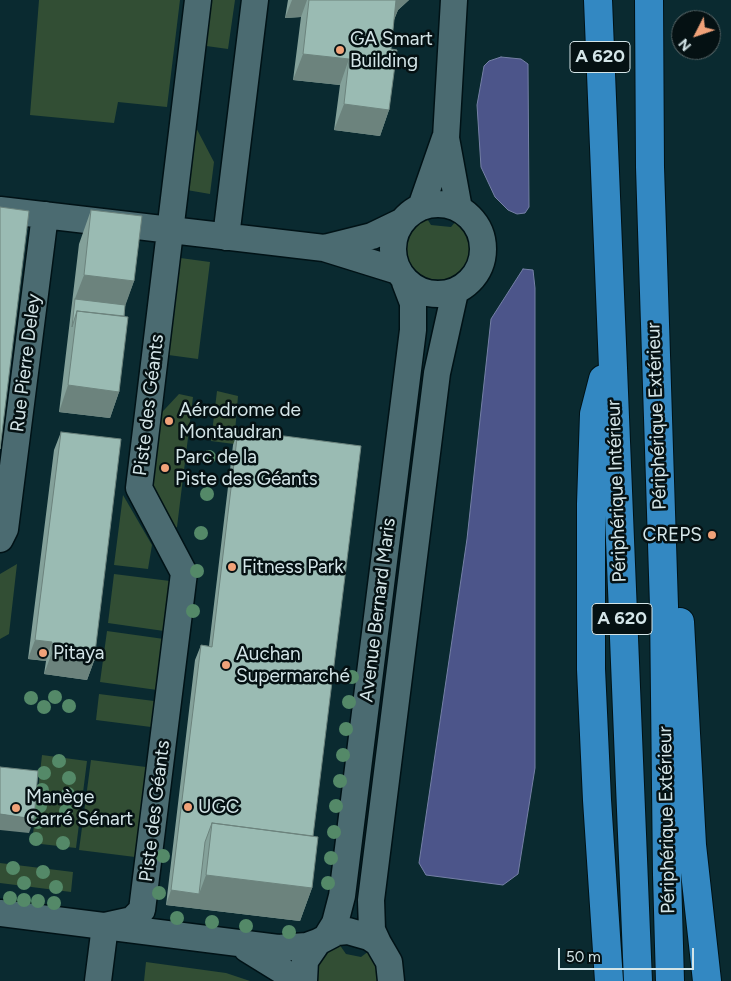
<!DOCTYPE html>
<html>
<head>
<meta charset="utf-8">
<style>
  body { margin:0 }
  #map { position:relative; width:731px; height:981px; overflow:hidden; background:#0a2a30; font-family:Figtree,sans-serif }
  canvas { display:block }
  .north { position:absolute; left:671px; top:10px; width:50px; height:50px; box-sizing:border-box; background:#051113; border:1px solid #586668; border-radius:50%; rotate:229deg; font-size:14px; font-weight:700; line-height:20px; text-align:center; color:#d4e5e8 }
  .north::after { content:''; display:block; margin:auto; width:18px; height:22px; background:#f0a279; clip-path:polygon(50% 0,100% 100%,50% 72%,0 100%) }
  .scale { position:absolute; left:558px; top:948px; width:136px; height:22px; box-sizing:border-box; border:2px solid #d4e5e8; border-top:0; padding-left:6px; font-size:15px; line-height:18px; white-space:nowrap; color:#d4e5e8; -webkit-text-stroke:4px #051113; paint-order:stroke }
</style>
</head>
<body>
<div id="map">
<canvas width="731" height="981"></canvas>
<div class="north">N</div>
<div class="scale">50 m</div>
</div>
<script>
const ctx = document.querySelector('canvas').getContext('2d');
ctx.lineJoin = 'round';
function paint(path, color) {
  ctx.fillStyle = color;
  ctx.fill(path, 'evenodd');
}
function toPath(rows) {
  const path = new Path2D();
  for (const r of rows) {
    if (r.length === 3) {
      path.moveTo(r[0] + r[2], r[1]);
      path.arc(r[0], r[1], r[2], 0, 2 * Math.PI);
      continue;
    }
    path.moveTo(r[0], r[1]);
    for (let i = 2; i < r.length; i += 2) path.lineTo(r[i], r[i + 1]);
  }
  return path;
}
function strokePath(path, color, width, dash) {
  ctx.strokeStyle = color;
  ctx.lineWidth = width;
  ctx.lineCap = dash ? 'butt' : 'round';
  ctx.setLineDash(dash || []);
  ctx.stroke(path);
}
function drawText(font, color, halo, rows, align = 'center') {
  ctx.font = font + ' Figtree,sans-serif';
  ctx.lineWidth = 5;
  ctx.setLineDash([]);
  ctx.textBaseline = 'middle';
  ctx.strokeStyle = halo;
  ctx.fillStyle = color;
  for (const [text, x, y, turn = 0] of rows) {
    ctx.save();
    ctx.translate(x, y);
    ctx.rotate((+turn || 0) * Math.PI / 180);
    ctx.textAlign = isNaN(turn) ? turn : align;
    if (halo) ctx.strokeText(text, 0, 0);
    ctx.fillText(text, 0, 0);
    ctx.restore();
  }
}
const green = toPath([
  [39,0,180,0,167,107,118,102,114,123,30,115],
  [211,0,235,0,228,49,199,45,202,16,209,17],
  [191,118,214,162,210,194,181,189],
  [426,217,431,225,451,227,456,221,469,236,471,247,465,268,457,275,447,280,426,279,409,265,405,255,405,244,408,234,414,225],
  [173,257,210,262,198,359,161,354],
  [217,391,238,396,234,444,211,441],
  [179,394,193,397,177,527,169,532,144,486,151,424],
  [123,495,152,545,148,569,114,565],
  [17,564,9,634,0,639,0,574],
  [114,574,170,581,164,631,108,623],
  [107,631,164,639,157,690,100,682],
  [99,694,154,701,151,727,96,720],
  [42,755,87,761,76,848,32,843],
  [91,760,146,767,135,857,79,850],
  [0,863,73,872,71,892,0,883],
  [339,944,346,954,361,957,369,951,376,959,380,981,317,981,318,965,322,956],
  [146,962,226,973,250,981,144,981]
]);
const water = toPath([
  [501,57,521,59,528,64,529,207,525,213,517,214,508,210,495,197,481,167,477,105,484,66,489,61,501,57],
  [523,269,533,270,535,288,535,768,518,874,503,885,426,875,419,863,467,539,491,319,523,269]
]);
const minor = toPath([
  [454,0,446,138,459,209],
  [438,249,45],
  [421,207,445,138],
  [0,210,324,248,398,271],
  [226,237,255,0],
  [324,248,372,236,401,222],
  [0,539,5,529,45,215],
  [0,913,278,948,307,946,318,942],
  [327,936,335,923,342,896,413,330,413,303,405,282],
  [378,943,372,930,371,900,437,373,455,292],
  [247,949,299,981],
  [98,981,105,926,132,920,142,910,184,573,139,488,198,0],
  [304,981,305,961,318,942,337,932,348,931,369,937,378,943,389,962,391,981]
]);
const highway = toPath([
  [598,0,638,981],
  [649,0,650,167,664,606,667,875,670,981],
  [603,379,594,414,591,504,591,669,597,800,609,981],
  [680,622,692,845,707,981]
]);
const trees = [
  [209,457],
  [207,494],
  [201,533],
  [197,571],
  [193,611],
  [352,677],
  [55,697],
  [31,698],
  [349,702],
  [69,706],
  [44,707],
  [346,729],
  [343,755],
  [59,761],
  [44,773],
  [69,778],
  [340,781],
  [42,790],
  [68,794],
  [40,806],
  [336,806],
  [66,811],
  [38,822],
  [334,832],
  [36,839],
  [63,843],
  [163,856],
  [331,858],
  [13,868],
  [43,872],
  [24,883],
  [328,883],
  [56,887],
  [159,893],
  [10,898],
  [24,900],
  [38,901],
  [54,903],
  [177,918],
  [212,922],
  [246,926],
  [289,932]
];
const wall = toPath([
  [288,0,409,0,398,10,394,20,391,49,389,110,380,136,334,130,340,85,293,80,301,17,285,18],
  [91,210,134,281,125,305,119,392,110,418,59,412,79,244],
  [238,430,313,836,312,888,300,921,166,905,195,660,201,645,209,646,233,445],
  [61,432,94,661,87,680,44,674,46,661,28,659,54,450]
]);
const shadedWall = toPath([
  [292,0,307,0,301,17,285,18],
  [396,0,409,0,398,10,392,24],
  [303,54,349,59,340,85,293,80],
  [344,104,389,110,380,136,334,130],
  [84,275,134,281,122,315,75,299,71,309],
  [68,385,119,392,110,418,59,412],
  [35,640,52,642,46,661,28,659],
  [51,655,94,661,87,680,44,674],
  [0,814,34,819,29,833,0,830],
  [206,875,312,888,300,921,166,905,171,890,199,894]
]);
const building = toPath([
  [309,0,396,0,391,49,397,50,389,110,344,104,349,59,303,54,309,0],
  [0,207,29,211,0,449,0,207],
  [91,210,142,216,134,281,84,275,91,210],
  [75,299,125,305,124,316,77,311,72,327,75,299],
  [77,311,128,317,119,392,68,385,77,311],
  [238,430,361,446,313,836,212,823,205,842,199,894,171,890,201,645,212,647,238,430],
  [61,432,121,439,94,661,51,655,52,642,35,640,61,432],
  [0,767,38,771,34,819,0,814,0,767],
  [212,823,318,837,312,888,206,875,212,823]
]);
const markers = [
  [340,50,5,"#f0a279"],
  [169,421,5,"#f0a279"],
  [165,468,5,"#f0a279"],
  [712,535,5,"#f0a279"],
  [232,567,5,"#f0a279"],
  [43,653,5,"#f0a279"],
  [226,665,5,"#f0a279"],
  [188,807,5,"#f0a279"],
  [16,808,5,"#f0a279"]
];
const shields = [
  [600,57,60],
  [622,619,60]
];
const shieldNames = [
  ["A 620",600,57],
  ["A 620",622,619]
];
const poiNames = [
  ["GA Smart",350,39],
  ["Building",350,61],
  ["Aérodrome de",179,410],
  ["Montaudran",179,432],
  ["Parc de la",175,457],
  ["Piste des Géants",175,479],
  ["CREPS",702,535,"right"],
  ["Fitness Park",242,567],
  ["Pitaya",53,653],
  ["Auchan",236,654],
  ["Supermarché",236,676],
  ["Manège",26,797],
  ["Carré Sénart",26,819],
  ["UGC",198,807]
];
const streetNames = [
  ["Rue Pierre Deley",26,363,-83],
  ["Piste des Géants",149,405,-83],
  ["Périphérique Extérieur",657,416,-92],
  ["Périphérique Intérieur",617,491,-92],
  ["Avenue Bernard Maris",378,610,-83],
  ["Piste des Géants",155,811,-83],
  ["Périphérique Extérieur",667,820,-91]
];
paint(green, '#324e34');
paint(water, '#4c558a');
strokePath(water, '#7580a6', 1);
strokePath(minor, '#001216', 29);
strokePath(highway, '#001216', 30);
strokePath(minor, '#4b6b71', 26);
strokePath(highway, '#3388c2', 28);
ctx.fillStyle = '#548968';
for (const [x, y] of trees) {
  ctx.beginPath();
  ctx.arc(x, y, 7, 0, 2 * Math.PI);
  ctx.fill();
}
paint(wall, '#84a19a');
paint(shadedWall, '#6c837d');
paint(building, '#9abbb3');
strokePath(building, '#6c837d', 1);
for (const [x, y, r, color] of markers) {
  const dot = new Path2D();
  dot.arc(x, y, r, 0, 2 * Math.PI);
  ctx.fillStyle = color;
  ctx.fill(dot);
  strokePath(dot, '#051113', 2);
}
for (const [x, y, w] of shields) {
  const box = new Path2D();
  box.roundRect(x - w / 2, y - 15.5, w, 31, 4);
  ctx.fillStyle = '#051113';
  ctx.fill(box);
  strokePath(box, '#d4e5e8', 1);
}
drawText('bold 18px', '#d4e5e8', null, shieldNames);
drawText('19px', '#d4e5e8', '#051113', poiNames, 'left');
drawText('19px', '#d4e5e8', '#051113', streetNames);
</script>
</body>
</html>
